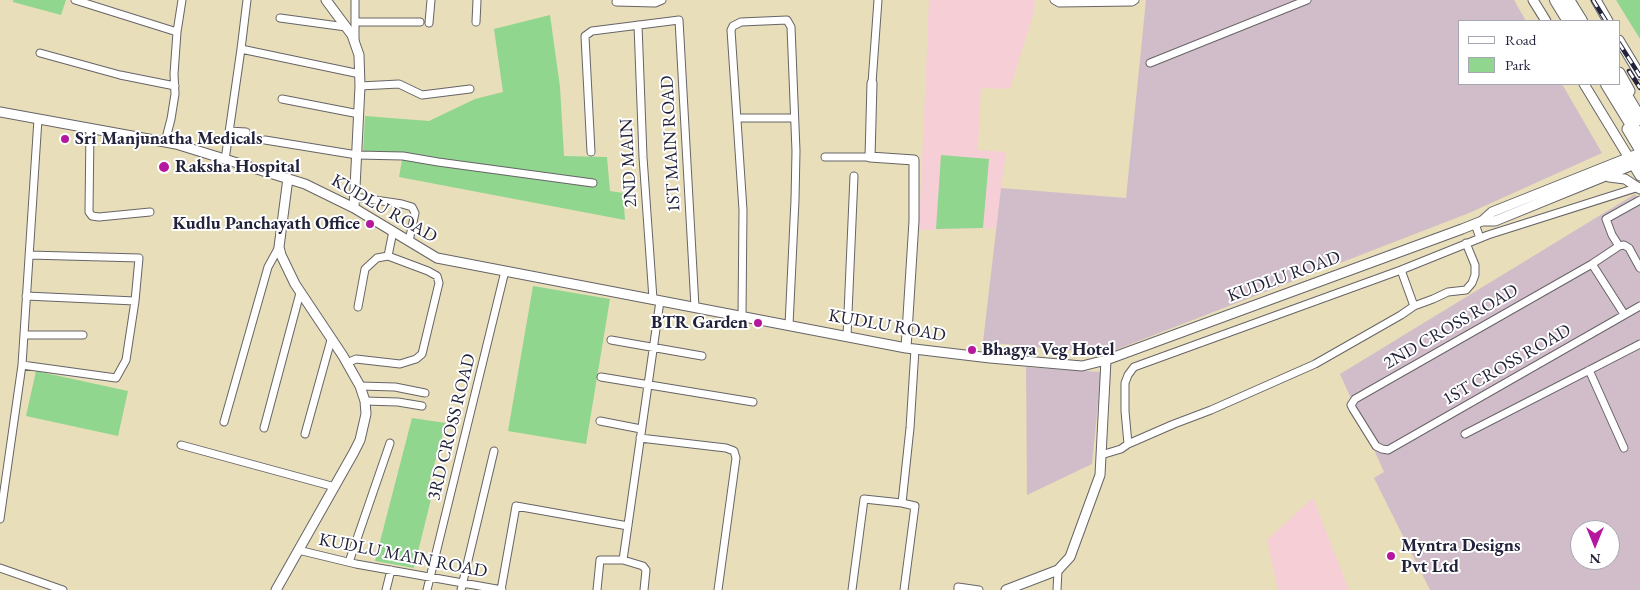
<!DOCTYPE html>
<html>
<head>
<meta charset="utf-8">
<style>
  body { margin:0 }
  #map { position:relative; width:1640px; height:590px; overflow:hidden; background:#e8deb9; font-family:"EB Garamond",serif }
  canvas { display:block }
  .legend { position:absolute; left:1458px; top:20px; width:162px; height:65px; box-sizing:border-box; background:#fff; border:1px solid #a7a7b1; margin:0; padding:6px 9px; list-style:none; font-size:15px; color:#22223b }
  .legend li { display:flex; align-items:center; gap:10px; height:25px }
  .legend b { width:25px; border:1px solid #a7a7b1 }
  .north { position:absolute; left:1570px; top:520px; width:50px; height:50px; box-sizing:border-box; background:#fff; border:1px solid #a7a7b1; border-radius:50%; rotate:180deg; font-size:14px; font-weight:700; line-height:20px; text-align:center; color:#22223b }
  .north::after { content:''; display:block; margin:auto; width:18px; height:22px; background:#b5179e; clip-path:polygon(50% 0,100% 100%,50% 72%,0 100%) }
</style>
</head>
<body>
<div id="map">
<canvas width="1640" height="590"></canvas>
<ul class="legend">
<li><b style="height:6px;background:#fff"></b>Road</li>
<li><b style="height:14px;background:#91d68f"></b>Park</li>
</ul>
<div class="north">N</div>
</div>
<script>
const ctx = document.querySelector('canvas').getContext('2d');
ctx.lineJoin = 'round';
function paint(path, color) {
  ctx.fillStyle = color;
  ctx.fill(path, 'evenodd');
}
function toPath(rows) {
  const path = new Path2D();
  for (const r of rows) {
    path.moveTo(r[0], r[1]);
    for (let i = 2; i < r.length; i += 2) path.lineTo(r[i], r[i + 1]);
  }
  return path;
}
function strokePath(path, color, width, dash) {
  ctx.strokeStyle = color;
  ctx.lineWidth = width;
  ctx.lineCap = dash ? 'butt' : 'round';
  ctx.setLineDash(dash || []);
  ctx.stroke(path);
}
function drawText(font, color, halo, rows, align = 'center') {
  ctx.font = font + ' "EB Garamond",serif';
  ctx.lineWidth = 4;
  ctx.setLineDash([]);
  ctx.textBaseline = 'middle';
  ctx.strokeStyle = halo;
  ctx.fillStyle = color;
  for (const [text, x, y, turn = 0] of rows) {
    ctx.save();
    ctx.translate(x, y);
    ctx.rotate((+turn || 0) * Math.PI / 180);
    ctx.textAlign = isNaN(turn) ? turn : align;
    if (halo) ctx.strokeText(text, 0, 0);
    ctx.fillText(text, 0, 0);
    ctx.restore();
  }
}
const built = toPath([
  [929,0,1035,0,1034,12,1010,89,981,88,978,150,1006,152,996,228,919,230],
  [1313,498,1349,590,1278,590,1267,540]
]);
const industrial = toPath([
  [1146,0,1514,0,1526,21,1459,21,1459,84,1562,84,1602,153,1469,213,1105,354,983,342,1001,188,1126,198],
  [1635,194,1640,203,1640,590,1430,590,1374,478,1384,472,1340,374],
  [1580,530,1610,530,1610,560,1580,560],
  [1026,367,1101,372,1092,464,1027,495]
]);
const green = toPath([
  [13,0,66,0,61,15,13,2],
  [1616,0,1640,0,1640,39],
  [550,15,560,87,564,156,607,157,610,191,623,193,625,220,399,177,402,160,363,153,365,116,429,121,475,99,503,92,494,29],
  [941,155,989,159,983,228,936,229],
  [533,286,610,299,586,444,508,431],
  [36,371,128,391,118,436,26,416],
  [412,418,446,423,426,494,432,495,414,568,375,561]
]);
const minor = toPath([
  [75,0,177,32],
  [1054,0,1059,3,1132,2,1135,0],
  [616,2,655,3,662,0],
  [280,18,346,27],
  [355,22,420,22],
  [476,22,477,0],
  [429,23,431,0],
  [638,25,643,157,653,299],
  [355,40,355,0],
  [241,49,360,74],
  [40,53,120,75,175,86],
  [1150,63,1307,0],
  [872,83,878,0],
  [360,86,399,84,422,95,470,89],
  [282,99,359,114],
  [737,118,794,118],
  [90,128,89,212,92,216,99,217,150,212],
  [229,131,246,132],
  [265,140,357,155,403,156,438,162,593,183],
  [165,142,171,119,175,94,174,74,177,32,182,0],
  [591,152,585,36,592,31,679,20,695,307],
  [825,157,870,157],
  [225,160,241,49,247,0],
  [355,197,402,204,412,207,415,213,409,241],
  [1475,224,1480,238],
  [1619,246,1592,264,1355,399,1351,405,1353,409,1376,446,1382,449,1388,450,1640,306],
  [1619,246,1612,235,1606,219,1640,200],
  [1619,246,1624,245,1629,248,1640,268],
  [1592,264,1624,314],
  [1401,270,1414,306],
  [26,296,135,301],
  [358,307,365,269,377,258,388,256],
  [742,316,743,210,731,30,733,26,741,22,787,20,791,27,796,151,795,200,789,325],
  [24,335,83,335],
  [847,336,854,176],
  [611,340,702,356],
  [347,363,356,359,400,364,416,359,422,354,439,283,437,276,428,271,388,256,393,231],
  [22,365,116,378,126,360,135,301,139,258,29,255],
  [1589,370,1624,448],
  [601,377,753,402],
  [360,386,395,387,425,393],
  [365,401,398,402,422,406],
  [600,421,641,429],
  [224,422,268,267,279,247],
  [264,428,300,293],
  [305,434,331,340],
  [1465,434,1640,344],
  [640,438,726,448,734,451,736,458,718,590],
  [1128,444,1125,411,1125,383,1128,375,1134,367,1401,270,1488,235,1639,187],
  [181,445,335,487],
  [1101,455,1121,449,1128,444,1174,424,1211,410,1315,364,1401,315,1414,306,1433,299,1448,292,1466,290,1472,283,1475,275,1475,265,1466,243],
  [0,519,22,365,38,119],
  [298,550,356,564,502,590],
  [623,560,660,301],
  [349,562,390,443],
  [0,568,63,590],
  [386,590,391,570],
  [427,590,505,271],
  [461,590,494,451],
  [501,590,516,506,628,526],
  [597,590,600,560,623,560,643,566,646,570,644,590],
  [852,590,864,499,902,503],
  [904,590,915,506,902,503,910,428,915,349],
  [958,590,958,587,979,590],
  [1057,590,1058,570]
]);
const tertiary = toPath([
  [326,0,352,35,359,55,360,86,354,208],
  [1533,0,1546,21],
  [1596,0,1608,21],
  [1619,40,1640,75],
  [872,83,870,157,914,160,914,221,906,348],
  [1584,84,1640,176],
  [0,112,176,144,305,184,354,208,437,258,906,348,990,358,1082,366,1106,360,1462,229,1482,221,1492,212,1640,153],
  [1609,177,1625,179,1640,189],
  [1482,221,1495,221,1640,162],
  [276,590,354,452,360,440,366,414,365,401,360,386,343,356,295,284,281,255,279,247,288,178],
  [1006,590,1058,570,1070,557,1100,475,1106,360]
]);
const trunk = toPath([
  [1619,73,1629,91],
  [1628,129,1640,149]
]);
const motorway = toPath([
  [1556,0,1569,21],
  [1568,0,1581,21],
  [1607,84,1640,138],
  [1619,84,1640,119]
]);
const rail = toPath([
  [1593,0,1606,21],
  [1619,43,1640,76],
  [1629,71,1640,88]
]);
const markers = [
  [65,139,5,"#b5179e"],
  [164,167,6,"#b5179e"],
  [370,224,5,"#b5179e"],
  [758,323,5,"#b5179e"],
  [972,350,5,"#b5179e"],
  [1391,556,5,"#b5179e"]
];
const poiNames = [
  ["Sri Manjunatha Medicals",75,139],
  ["Raksha Hospital",175,167],
  ["Kudlu Panchayath Office",360,224,"right"],
  ["BTR Garden",748,323,"right"],
  ["Bhagya Veg Hotel",982,350],
  ["Myntra Designs",1401,546],
  ["Pvt Ltd",1401,567]
];
const streetNames = [
  ["1ST MAIN ROAD",671,144,-93],
  ["2ND MAIN",629,163,-93],
  ["KUDLU ROAD",384,209,30],
  ["KUDLU ROAD",1284,277,-20],
  ["KUDLU ROAD",887,326,10],
  ["2ND CROSS ROAD",1451,327,-30],
  ["1ST CROSS ROAD",1507,365,-30],
  ["3RD CROSS ROAD",452,427,-76],
  ["KUDLU MAIN ROAD",403,556,11]
];
paint(built, '#f6cfd6');
paint(industrial, '#d1bdc9');
paint(green, '#91d68f');
strokePath(minor, '#676467', 9);
strokePath(tertiary, '#676467', 11);
strokePath(trunk, '#676467', 13);
strokePath(motorway, '#676467', 14);
strokePath(minor, '#fff', 7);
strokePath(tertiary, '#fff', 9);
strokePath(trunk, '#fff', 11);
strokePath(motorway, '#fff', 12);
strokePath(rail, '#22223b', 4.5);
strokePath(rail, '#fff', 2.5, [8]);
for (const [x, y, r, color] of markers) {
  const dot = new Path2D();
  dot.arc(x, y, r, 0, 2 * Math.PI);
  ctx.fillStyle = color;
  ctx.fill(dot);
  strokePath(dot, '#fff', 2);
}
drawText('bold 18px', '#22223b', '#fff', poiNames, 'left');
drawText('18px', '#22223b', '#fff', streetNames);
</script>
</body>
</html>
